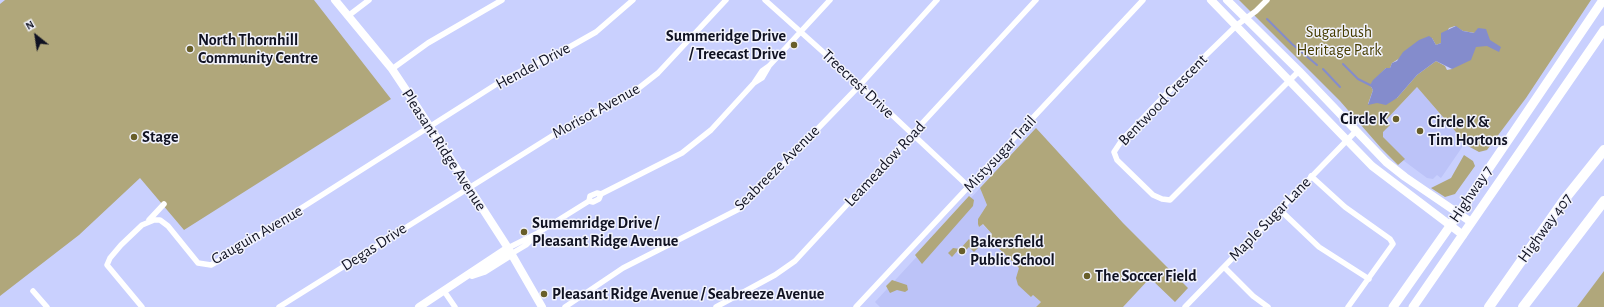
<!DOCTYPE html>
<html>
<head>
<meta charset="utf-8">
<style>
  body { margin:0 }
  #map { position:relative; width:1604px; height:307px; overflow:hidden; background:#c9d0fe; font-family:"Alegreya Sans",sans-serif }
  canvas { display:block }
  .north { position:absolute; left:16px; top:16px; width:40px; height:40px; -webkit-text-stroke:3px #f2f3fd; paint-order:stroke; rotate:330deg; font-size:11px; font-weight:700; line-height:16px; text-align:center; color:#101222 }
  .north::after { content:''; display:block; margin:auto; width:14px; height:18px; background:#101222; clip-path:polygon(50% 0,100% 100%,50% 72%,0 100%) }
</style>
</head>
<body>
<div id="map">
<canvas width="1604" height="307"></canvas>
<div class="north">N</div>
</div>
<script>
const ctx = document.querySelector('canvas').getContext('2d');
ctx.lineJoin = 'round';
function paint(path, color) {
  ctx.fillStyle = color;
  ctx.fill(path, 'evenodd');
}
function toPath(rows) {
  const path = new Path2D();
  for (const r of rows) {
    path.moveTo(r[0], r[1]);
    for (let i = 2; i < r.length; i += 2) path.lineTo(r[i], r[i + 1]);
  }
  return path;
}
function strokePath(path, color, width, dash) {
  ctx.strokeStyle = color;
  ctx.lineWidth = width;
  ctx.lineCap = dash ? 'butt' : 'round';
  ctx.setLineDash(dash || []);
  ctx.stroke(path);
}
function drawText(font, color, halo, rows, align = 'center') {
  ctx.font = font + ' "Alegreya Sans",sans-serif';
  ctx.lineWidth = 3;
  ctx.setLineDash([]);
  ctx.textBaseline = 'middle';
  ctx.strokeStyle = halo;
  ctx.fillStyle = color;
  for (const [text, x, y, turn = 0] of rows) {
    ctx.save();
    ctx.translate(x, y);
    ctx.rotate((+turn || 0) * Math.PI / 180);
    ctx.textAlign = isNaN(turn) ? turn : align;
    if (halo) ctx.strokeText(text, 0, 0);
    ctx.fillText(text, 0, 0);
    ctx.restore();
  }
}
const built = toPath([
  [1417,87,1465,143,1441,178,1437,175,1433,179,1427,178,1396,155,1375,132],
  [980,188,987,205,978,219,979,227,982,224,992,234,988,238,1025,274,1031,297,1033,295,1041,302,1036,307,880,307,875,302]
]);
const green = toPath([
  [5,0,314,0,391,99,184,230,140,178,79,235,0,296,0,4],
  [1239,0,1591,0,1526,98,1487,150,1491,149,1479,152,1468,146,1417,87,1385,121,1390,125,1383,132,1383,137,1405,159,1398,165,1381,148,1340,101],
  [1455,26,1463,31,1475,33,1476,31,1452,69,1447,70,1445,66,1436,61,1417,75,1397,98,1368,104,1373,90,1370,85,1386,68,1390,68,1392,63,1432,38,1436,45,1441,43,1449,28],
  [1036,128,1123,223,1188,288,1175,302,1150,278,1123,307,1036,307,1041,302,1033,295,1031,297,1018,285,1016,278,1019,268,988,238,992,234,983,224,979,227,978,224,978,219,987,205,980,188],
  [1464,155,1473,161,1475,166,1455,194,1445,197,1431,188,1451,178],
  [969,196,974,200,973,206,922,264,915,255],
  [969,239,978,248,974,252,969,247,963,253,959,249,952,257,948,253,953,248,960,249],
  [1604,271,1604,307,1577,307],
  [892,280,907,285,908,290,905,292,897,290,890,293,886,286]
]);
const water = toPath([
  [1456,26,1463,31,1474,33,1478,28,1486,29,1490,40,1501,47,1499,52,1487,46,1476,47,1471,60,1452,69,1436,61,1417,75,1397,98,1386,105,1377,103,1368,105,1373,90,1370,85,1373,80,1386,68,1390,68,1392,63,1397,61,1403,52,1419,40,1429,36,1432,38,1436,45,1441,43,1441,33]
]);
const stream = toPath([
  [1267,19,1292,44,1317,65],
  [1343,64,1358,79,1372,86],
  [1323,69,1340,87]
]);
const street = toPath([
  [765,0,860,85,969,187],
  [1267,0,1256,11,1237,25,1169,91,1122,140,1114,152,1117,160,1153,195,1162,199,1170,200,1299,71],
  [348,16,369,0],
  [392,69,428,43,502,0],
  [754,83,762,78,769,66],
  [1311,176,1345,207,1390,239,1393,244,1348,307],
  [589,201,593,202,599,199,601,194],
  [1279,209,1319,247,1369,279],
  [149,220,164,204],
  [508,248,536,234,589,201,590,196,597,193,601,194,682,153,711,130,754,83,762,71,769,66,830,0],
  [511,254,526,245,535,236],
  [1224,267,1253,296,1268,307],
  [33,291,47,307],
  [444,291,455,307],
  [142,307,107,265,110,258,121,245,142,225,154,220,160,220,168,226,198,263,211,265,218,261,503,80,566,49,596,32,633,0],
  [279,307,555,134,635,91,658,73,726,0],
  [565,307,623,268,741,208,860,85,937,0],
  [716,307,775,275,795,261,1036,0],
  [856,307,1143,0],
  [1185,307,1356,131]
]);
const secondary = toPath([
  [335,0,392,69,408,93,508,248,542,307],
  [1211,0,1372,166,1463,235],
  [1227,0,1299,71,1386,162,1405,177,1471,222],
  [472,275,484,271,511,254],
  [419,307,508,248]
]);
const primary = toPath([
  [1393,307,1450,226,1603,0],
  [1413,307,1604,30]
]);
const highway = toPath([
  [1489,307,1564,200,1604,150],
  [1523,307,1604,201]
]);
const markers = [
  [794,45,4,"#685e2a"],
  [190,49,4,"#685e2a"],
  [1396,119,4,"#685e2a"],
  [1420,131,4,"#685e2a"],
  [134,137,4,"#685e2a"],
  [524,232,4,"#685e2a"],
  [962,251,4,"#685e2a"],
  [1087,276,4,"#685e2a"],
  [544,294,4,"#685e2a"]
];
const parkNames = [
  ["Sugarbush",1339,32],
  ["Heritage Park",1339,50]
];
const poiNames = [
  ["Summeridge Drive",786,36,"right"],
  ["/ Treecast Drive",786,54,"right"],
  ["North Thornhill",198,40],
  ["Community Centre",198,58],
  ["Circle K",1388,119,"right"],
  ["Circle K &",1428,122],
  ["Tim Hortons",1428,140],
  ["Stage",142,137],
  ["Sumemridge Drive /",532,223],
  ["Pleasant Ridge Avenue",532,241],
  ["Bakersfield",970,242],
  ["Public School",970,260],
  ["The Soccer Field",1095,276],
  ["Pleasant Ridge Avenue / Seabreeze Avenue",552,294]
];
const streetNames = [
  ["Hendel Drive",533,66,-28],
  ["Treecrest Drive",858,84,43],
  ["Bentwood Crescent",1163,100,-46],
  ["Morisot Avenue",596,111,-29],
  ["Pleasant Ridge Avenue",444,150,57],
  ["Mistysugar Trail",1000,154,-47],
  ["Leameadow Road",885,164,-47],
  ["Seabreeze Avenue",777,168,-45],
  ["Highway 7",1471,194,-56],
  ["Maple Sugar Lane",1270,219,-46],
  ["Highway 407",1545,228,-54],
  ["Gauguin Avenue",257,235,-30],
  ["Degas Drive",374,247,-33]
];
paint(built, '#bcc3f8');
paint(green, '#b0a77b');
paint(water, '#848ccc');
strokePath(stream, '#848ccc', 2);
strokePath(street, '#fff', 5.5);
strokePath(secondary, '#fff', 8);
strokePath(primary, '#fff', 9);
strokePath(highway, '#fff', 10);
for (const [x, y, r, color] of markers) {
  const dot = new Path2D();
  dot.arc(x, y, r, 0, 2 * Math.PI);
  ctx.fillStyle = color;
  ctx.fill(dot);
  strokePath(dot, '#f2f3fd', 1.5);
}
drawText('16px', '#463c00', '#f2f3fd', parkNames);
drawText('bold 16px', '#101222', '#f2f3fd', poiNames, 'left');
drawText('16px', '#101222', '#f2f3fd', streetNames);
</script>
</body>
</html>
